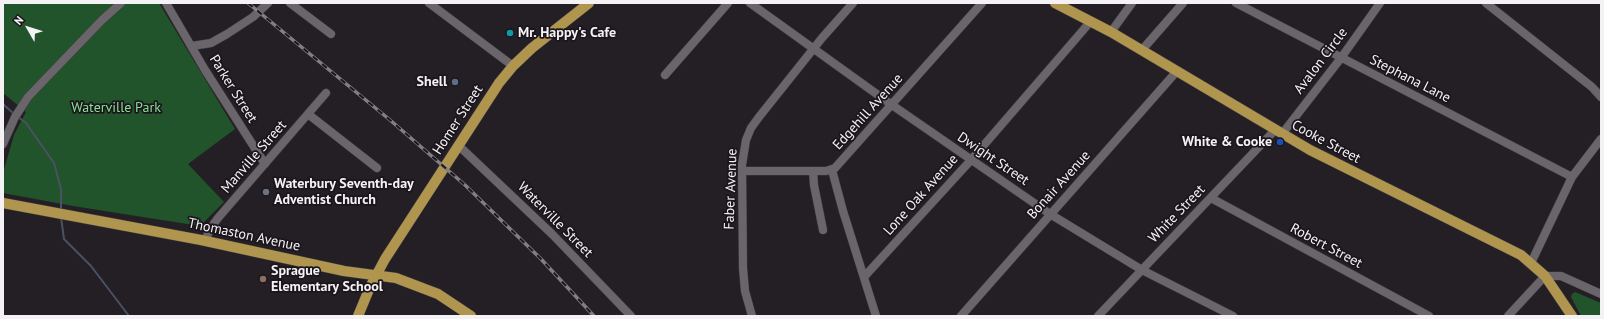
<!DOCTYPE html>
<html>
<head>
<meta charset="utf-8">
<style>
  body { margin:0 }
  #map { position:relative; width:1604px; height:319px; overflow:hidden; background:#241f24; font-family:"PT Sans",sans-serif }
  canvas { display:block }
  .frame { position:absolute; inset:0; border:4px solid #f5f2f5; pointer-events:none }
  .north { position:absolute; left:8px; top:8px; width:40px; height:40px; -webkit-text-stroke:3px #1b161b; paint-order:stroke; rotate:309deg; font-size:11px; font-weight:700; line-height:16px; text-align:center; color:#f5f2f5 }
  .north::after { content:''; display:block; margin:auto; width:14px; height:18px; background:#f5f2f5; clip-path:polygon(50% 0,100% 100%,50% 72%,0 100%) }
</style>
</head>
<body>
<div id="map">
<canvas width="1604" height="319"></canvas>
<div class="frame"></div>
<div class="north">N</div>
</div>
<script>
const ctx = document.querySelector('canvas').getContext('2d');
ctx.lineJoin = 'round';
function paint(path, color) {
  ctx.fillStyle = color;
  ctx.fill(path, 'evenodd');
}
function toPath(rows) {
  const path = new Path2D();
  for (const r of rows) {
    path.moveTo(r[0], r[1]);
    for (let i = 2; i < r.length; i += 2) path.lineTo(r[i], r[i + 1]);
  }
  return path;
}
function strokePath(path, color, width, dash) {
  ctx.strokeStyle = color;
  ctx.lineWidth = width;
  ctx.lineCap = dash ? 'butt' : 'round';
  ctx.setLineDash(dash || []);
  ctx.stroke(path);
}
function drawText(font, color, halo, rows, align = 'center') {
  ctx.font = font + ' "PT Sans",sans-serif';
  ctx.lineWidth = 3.5;
  ctx.setLineDash([]);
  ctx.textBaseline = 'middle';
  ctx.strokeStyle = halo;
  ctx.fillStyle = color;
  for (const [text, x, y, turn = 0] of rows) {
    ctx.save();
    ctx.translate(x, y);
    ctx.rotate((+turn || 0) * Math.PI / 180);
    ctx.textAlign = isNaN(turn) ? turn : align;
    if (halo) ctx.strokeText(text, 0, 0);
    ctx.fillText(text, 0, 0);
    ctx.restore();
  }
}
const green = toPath([
  [3,3,159,3,235,129,188,164,224,202,200,226,73,206,3,193,3,173,14,135,26,112,3,93],
  [1575,292,1601,303,1601,316,1581,316,1571,297,1572,294]
]);
const stream = toPath([
  [3,104,14,114],
  [18,117,26,123,54,163,61,189,61,211],
  [61,217,64,239,91,266,129,316]
]);
const minor = toPath([
  [166,3,205,70,265,164],
  [290,3,331,34],
  [429,3,513,66],
  [750,3,892,105,1050,214,1142,270,1233,316],
  [1236,3,1572,177],
  [1486,3,1592,87,1601,97],
  [1111,32,1132,3],
  [192,46,211,43,227,34,253,17,268,3],
  [1142,50,1183,3],
  [665,75,728,3],
  [308,114,377,168],
  [1282,134,1341,58,1380,3],
  [3,144,15,117,28,97,102,20,121,3],
  [458,145,552,234,631,316],
  [832,170,843,211,876,316],
  [742,171,826,171,835,168,982,3],
  [813,171,814,185,823,230],
  [1211,198,1429,316],
  [205,241,210,229,218,218,326,93],
  [1531,263,1572,177,1601,139],
  [864,277,971,160,1091,21],
  [752,316,745,291,743,268,742,165,746,140,751,128,759,117,822,38,853,3],
  [961,316,1177,71],
  [1098,316,1275,130],
  [1508,316,1545,276,1561,276,1601,294]
]);
const major = toPath([
  [1055,3,1111,32,1310,150,1521,255,1545,276,1572,316],
  [3,203,201,240,344,271,396,278,438,294,471,316],
  [358,316,370,287,385,259,499,83,513,66,532,48,589,3]
]);
const rail = toPath([
  [248,3,390,120,465,185,541,259,594,316]
]);
const markers = [
  [510,33,4,"#0f9aa8"],
  [455,82,4,"#5c6f8a"],
  [1280,142,4,"#1a4fb4"],
  [266,192,4,"#6b7280"],
  [263,279,4,"#8d6e63"]
];
const poiNames = [
  ["Mr. Happy's Cafe",518,33],
  ["Shell",447,82,"right"],
  ["White & Cooke",1272,142,"right"],
  ["Waterbury Seventh-day",274,184],
  ["Adventist Church",274,200],
  ["Sprague",271,271],
  ["Elementary School",271,287]
];
const streetNames = [
  ["Avalon Circle",1321,61,-53],
  ["Stephana Lane",1410,79,27],
  ["Parker Street",233,89,58],
  ["Edgehill Avenue",868,112,-48],
  ["Homer Street",458,120,-57],
  ["Cooke Street",1326,142,28],
  ["Manville Street",254,157,-49],
  ["Dwight Street",993,159,34],
  ["Bonair Avenue",1059,185,-48],
  ["Faber Avenue",731,189,-88],
  ["Lone Oak Avenue",921,195,-48],
  ["White Street",1177,214,-46],
  ["Waterville Street",555,220,45],
  ["Thomaston Avenue",244,235,12],
  ["Robert Street",1326,246,28]
];
const parkNames = [
  ["Waterville Park",116,108]
];
paint(green, '#22542c');
strokePath(stream, '#4a5163', 2);
strokePath(minor, '#403c41', 9);
strokePath(major, '#403c41', 11);
strokePath(minor, '#6a646b', 8);
strokePath(major, '#af954e', 10);
strokePath(rail, '#827e82', 3.5);
strokePath(rail, '#1b161b', 2, [6]);
for (const [x, y, r, color] of markers) {
  const dot = new Path2D();
  dot.arc(x, y, r, 0, 2 * Math.PI);
  ctx.fillStyle = color;
  ctx.fill(dot);
  strokePath(dot, '#1b161b', 1.5);
}
drawText('bold 14px', '#f5f2f5', '#1b161b', poiNames, 'left');
drawText('14px', '#f5f2f5', '#1b161b', streetNames);
drawText('14px', '#88dd95', '#1b161b', parkNames);
</script>
</body>
</html>
